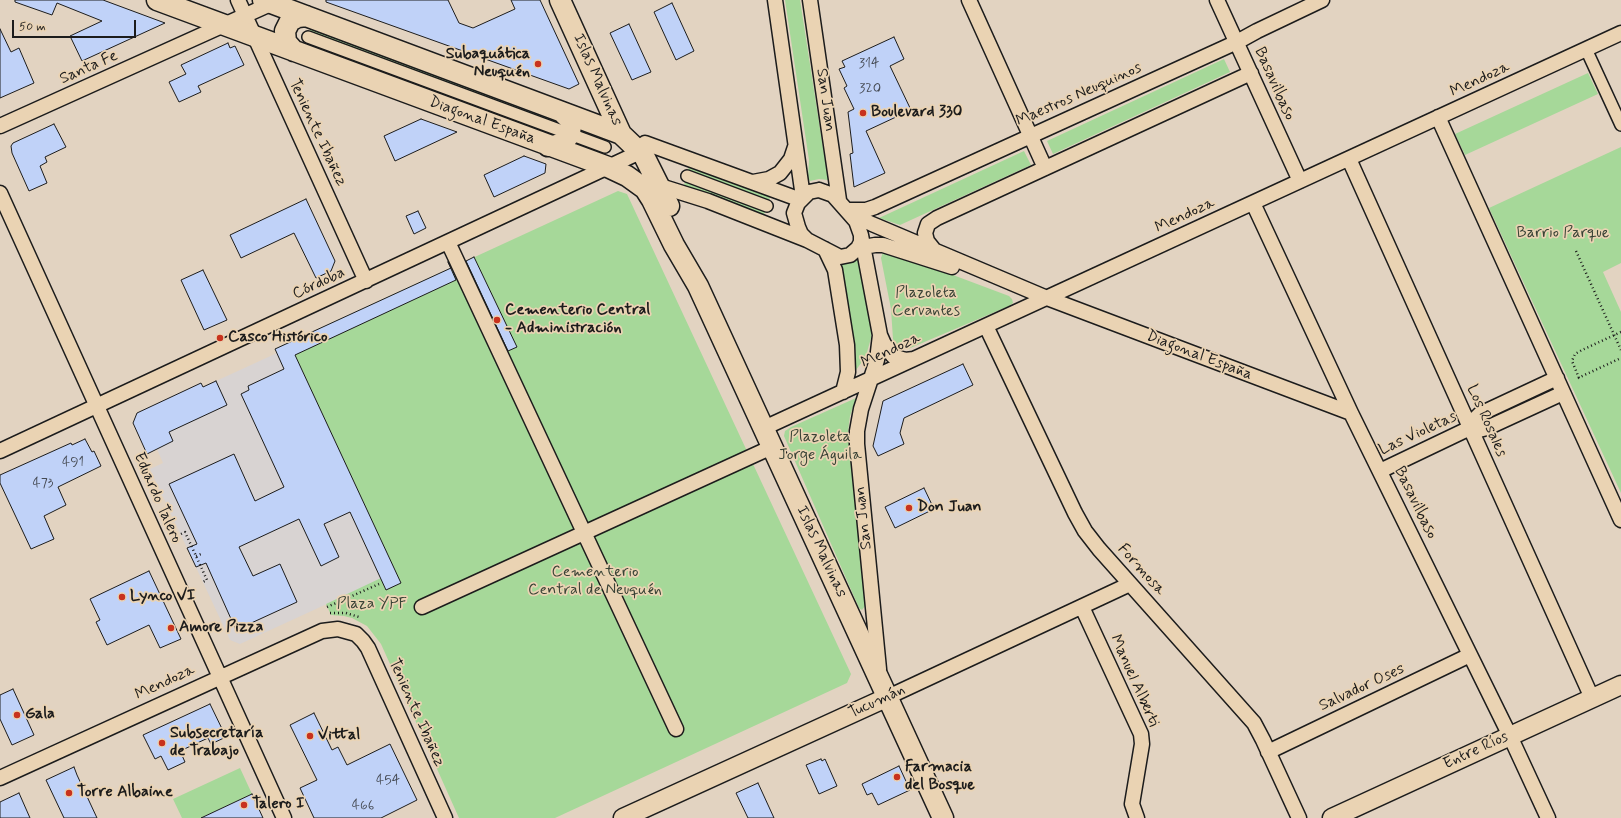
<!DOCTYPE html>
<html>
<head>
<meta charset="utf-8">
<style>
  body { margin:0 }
  #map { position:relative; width:1621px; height:818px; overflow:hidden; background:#e2d3c1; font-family:Mynerve,sans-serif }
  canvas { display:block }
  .scale { position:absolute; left:12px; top:20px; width:124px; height:18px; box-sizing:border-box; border:2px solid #1c1c1c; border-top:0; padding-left:5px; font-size:12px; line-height:14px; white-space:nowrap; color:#1c1c1c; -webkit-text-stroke:3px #ead3b3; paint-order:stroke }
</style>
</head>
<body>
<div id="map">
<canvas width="1621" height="818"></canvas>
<div class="scale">50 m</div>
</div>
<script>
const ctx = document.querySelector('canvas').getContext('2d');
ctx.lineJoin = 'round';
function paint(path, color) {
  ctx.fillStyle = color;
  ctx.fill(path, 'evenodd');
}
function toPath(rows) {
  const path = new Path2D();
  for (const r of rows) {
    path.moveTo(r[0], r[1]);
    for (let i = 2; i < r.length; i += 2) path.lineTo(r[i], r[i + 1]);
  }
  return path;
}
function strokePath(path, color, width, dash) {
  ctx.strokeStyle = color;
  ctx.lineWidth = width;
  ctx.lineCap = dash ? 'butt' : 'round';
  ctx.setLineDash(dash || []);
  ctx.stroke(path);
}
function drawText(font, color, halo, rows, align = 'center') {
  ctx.font = font + ' Mynerve,sans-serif';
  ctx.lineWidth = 3.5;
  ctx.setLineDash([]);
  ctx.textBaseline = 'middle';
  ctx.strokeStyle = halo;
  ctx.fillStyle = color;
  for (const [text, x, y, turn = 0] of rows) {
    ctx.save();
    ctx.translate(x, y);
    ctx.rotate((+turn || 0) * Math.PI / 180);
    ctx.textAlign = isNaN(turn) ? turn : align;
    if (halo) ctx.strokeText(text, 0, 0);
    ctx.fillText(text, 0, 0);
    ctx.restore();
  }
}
const built = toPath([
  [277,353,381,579,240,644,230,640,150,469,163,463,157,449,147,454,133,423,137,413,201,383,203,387]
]);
const green = toPath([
  [785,0,800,0,825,161,830,177,828,180,819,179,810,181,808,178,809,160],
  [312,25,609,135,600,158,304,48],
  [1224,59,1230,72,1053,154,1047,141],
  [1588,73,1598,94,1465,155,1455,134],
  [1621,147,1621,263,1603,272,1621,312,1621,493,1489,208],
  [1024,151,1031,165,900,225,879,218],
  [689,166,770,197,764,215,684,186],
  [618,191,627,194,851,674,847,683,555,818,459,818,381,644,367,626,352,618,344,616,331,615,326,604,381,578,275,349,451,268,452,271,467,264,466,261],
  [889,251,1009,296,1012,299,1013,303,1009,306,908,349,901,349,897,347,893,339,891,309,881,258,883,252],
  [861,258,872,329,871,338,866,356,854,373,856,362,855,342,839,264,848,264],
  [856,398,850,416,848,432,865,606,862,610,859,608,784,436,785,431,791,427],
  [240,768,252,794,201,818,182,818,173,799]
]);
const building = toPath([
  [15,0,103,0,165,23,82,61,70,36,102,21,57,3,52,15,15,2,15,0],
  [326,0,448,0,459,23,473,28,515,9,511,0,540,0,579,84,569,89,326,2,326,0],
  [672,3,694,51,676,60,654,12,672,3],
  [629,24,651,72,632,80,610,33,629,24],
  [0,29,11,52,19,48,34,83,0,98,0,29],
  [894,37,904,59,890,66,911,110,866,131,885,173,854,187,850,154,853,153,848,112,854,109,844,88,847,86,839,69,845,67,842,61,894,37],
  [228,43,230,48,235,46,244,65,198,86,201,92,179,102,169,82,186,74,181,65,228,43],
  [421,119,457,132,395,161,384,136,421,119],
  [54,124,66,147,45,157,47,162,40,166,47,183,29,191,12,153,11,146,13,143,54,124],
  [524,156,546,164,545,173,494,197,484,175,524,156],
  [306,199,335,261,331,271,316,278,294,233,241,258,230,235,306,199],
  [418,211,426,228,414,234,406,216,418,211],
  [474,257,517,347,508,351,466,261,474,257],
  [448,262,456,280,295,355,401,583,386,590,350,512,324,524,339,557,321,566,299,519,239,547,253,576,280,564,297,602,236,630,206,563,196,567,187,548,197,544,169,484,234,454,255,501,284,487,241,394,249,390,248,386,284,369,275,349,451,268,448,262],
  [203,270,227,320,204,330,181,280,203,270],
  [963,364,973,385,904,418,900,433,904,444,878,456,873,446,883,401,963,364],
  [216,381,227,405,169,432,173,441,147,454,133,423,137,413,201,383,203,387,216,381],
  [85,439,92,452,94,451,101,466,58,487,66,505,44,516,54,539,31,549,0,483,0,475,71,443,72,445,85,439],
  [924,488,934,509,895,528,885,507,924,488],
  [149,571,181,639,160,648,149,625,107,645,96,622,100,620,90,599,149,571],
  [13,689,34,735,12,745,0,719,0,695,13,689],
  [210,704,226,737,211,744,208,738,180,751,185,762,168,770,161,756,155,759,143,735,210,704],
  [314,713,332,750,338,747,347,765,390,744,417,800,381,818,314,818,300,788,317,780,290,725,314,713],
  [821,759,822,761,825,759,837,786,819,794,806,765,821,759],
  [899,766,910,790,878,805,872,793,867,795,862,784,899,766],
  [74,767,77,775,97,818,64,818,46,780,74,767],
  [758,783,774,818,748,818,736,793,758,783],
  [19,793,30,818,0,818,0,802,19,793],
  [252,794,263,818,201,818,252,794]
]);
const path = toPath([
  [1576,251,1621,350],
  [1578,378,1621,358],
  [1579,378,1572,361,1575,354,1582,350,1621,332],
  [181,534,185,532,207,580,203,582],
  [196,556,201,554],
  [327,607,379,584],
  [330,613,346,613,359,617]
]);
const pedestrian = toPath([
  [308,37,605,147],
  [1586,49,1621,125],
  [687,176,767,206]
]);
const minor = toPath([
  [238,0,366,281],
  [775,0,803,197],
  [810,0,839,200],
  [969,0,1045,168],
  [1217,0,1300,181],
  [1438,117,1621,520],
  [0,126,277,1],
  [645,143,801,200],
  [1349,159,1592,698],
  [753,182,769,179,780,173,791,159,795,147],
  [654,184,708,201,807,240],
  [819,190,833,195,856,221,861,235,861,242,858,248,850,255,840,257,807,240,801,234,798,227,794,213,798,203,809,192,819,190],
  [0,193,284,818],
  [1253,203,1351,413,1510,736,1548,818],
  [848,210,866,210,875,207,1237,42,1257,31,1322,0],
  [851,214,872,224,1047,298,1351,413],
  [861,235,880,335,877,360,861,409,857,431,857,444,879,669],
  [448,242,676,729],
  [858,248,875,245,883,245,952,267],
  [825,249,835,270,847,345,848,372,843,392],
  [935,251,927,241,925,233,928,224,937,218,1251,73],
  [986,326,1075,513,1085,531,1099,549,1254,723,1263,740,1299,818],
  [880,335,884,344,893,356,905,360,914,359],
  [764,428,1621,33],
  [1470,428,1474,420,1480,414,1557,378],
  [0,451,653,146],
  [1380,471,1470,428,1479,430,1487,428,1563,393],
  [422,607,772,447],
  [1082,607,1141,734,1142,744,1132,804,1137,818],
  [888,697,1130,584],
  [1268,752,1470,655],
  [0,778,322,631,338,629,356,634,363,641,368,648,445,818]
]);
const tertiary = toPath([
  [623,818,888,697],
  [1332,818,1621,685]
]);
const secondary = toPath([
  [157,0,608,167,627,176,645,189,652,200,674,245,698,286,943,818],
  [263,0,621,134],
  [560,0,621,134,644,156,669,206],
  [294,51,286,42,285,31,290,21,298,17,306,16],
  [548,146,554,146,564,142,570,134,571,124,569,119,562,112]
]);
const markers = [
  [538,64,4,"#c8321e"],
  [863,113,4,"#c8321e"],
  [497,320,4,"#c8321e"],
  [220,338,4,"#c8321e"],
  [909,508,4,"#c8321e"],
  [122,597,4,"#c8321e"],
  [171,628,4,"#c8321e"],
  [17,715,4,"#c8321e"],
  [310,736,4,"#c8321e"],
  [162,743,4,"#c8321e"],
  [897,777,4,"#c8321e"],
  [69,793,4,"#c8321e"],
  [244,805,4,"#c8321e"]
];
const numberNames = [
  ["314",869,64],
  ["320",870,89],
  ["491",73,463],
  ["473",43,484],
  ["454",388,781],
  ["466",363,806]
];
const poiNames = [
  ["Subaquática",530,55,"right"],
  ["Neuquén",530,73,"right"],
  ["Boulevard 330",871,113],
  ["Cementerio Central",505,311],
  ["- Administración",505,329],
  ["Casco Histórico",228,338],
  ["Don Juan",917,508],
  ["Lynco VI",130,597],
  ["Amore Pizza",179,628],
  ["Gala",25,715],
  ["Subsecretaría",170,734],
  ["de Trabajo",170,752],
  ["Vittal",318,736],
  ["Farmacia",905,768],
  ["del Bosque",905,786],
  ["Torre Albaine",77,793],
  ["Talero I",252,805]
];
const streetNames = [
  ["Santa Fe",89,68,-24],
  ["Islas Malvinas",597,80,66],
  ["Mendoza",1480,80,-25],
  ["Basavilbaso",1274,84,66],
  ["Maestros Neuquinos",1079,95,-24],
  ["San Juan",825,100,82],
  ["Diagonal España",482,121,20],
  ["Teniente Ibañez",317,133,65],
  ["Mendoza",1185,216,-25],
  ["Córdoba",319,284,-25],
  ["Mendoza",891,351,-25],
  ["Diagonal España",1199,356,21],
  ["Los Rosales",1486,421,66],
  ["Las Violetas",1418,434,-25],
  ["Eduardo Talero",157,498,66],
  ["Basavilbaso",1415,503,64],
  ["San Juan",864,518,-96],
  ["Islas Malvinas",821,552,65],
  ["Formosa",1141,570,48],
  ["Manuel Alberti",1134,681,66],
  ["Mendoza",165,683,-25],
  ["Salvador Oses",1362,688,-25],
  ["Tucumán",877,702,-25],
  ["Teniente Ibañez",416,713,66],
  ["Entre Ríos",1476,751,-25]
];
const parkNames = [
  ["Barrio Parque",1563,234],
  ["Plazoleta",926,294],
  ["Cervantes",926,312],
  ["Plazoleta",820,438],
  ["Jorge Águila",820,456],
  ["Cementerio",595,573],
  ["Central de Neuquén",595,591],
  ["Plaza YPF",372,605]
];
paint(built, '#d8d3d2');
paint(green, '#a6d899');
paint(building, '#c0d2f8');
strokePath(building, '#1c1c1c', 1);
strokePath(pedestrian, '#1c1c1c', 14);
strokePath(minor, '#1c1c1c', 17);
strokePath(tertiary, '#1c1c1c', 21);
strokePath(secondary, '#1c1c1c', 23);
strokePath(path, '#1c1c1c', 2.5, [1, 3]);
strokePath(pedestrian, '#ead3b3', 11);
strokePath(minor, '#ead3b3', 14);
strokePath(tertiary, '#ead3b3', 18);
strokePath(secondary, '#ead3b3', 20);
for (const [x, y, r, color] of markers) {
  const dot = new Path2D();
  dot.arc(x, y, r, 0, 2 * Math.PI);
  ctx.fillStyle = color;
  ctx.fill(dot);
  strokePath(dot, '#ead3b3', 1.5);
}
drawText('14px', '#454a53', null, numberNames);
drawText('bold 16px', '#1c1c1c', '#ead3b3', poiNames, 'left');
drawText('16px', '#1c1c1c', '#ead3b3', streetNames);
drawText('16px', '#384235', '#ead3b3', parkNames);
</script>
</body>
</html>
